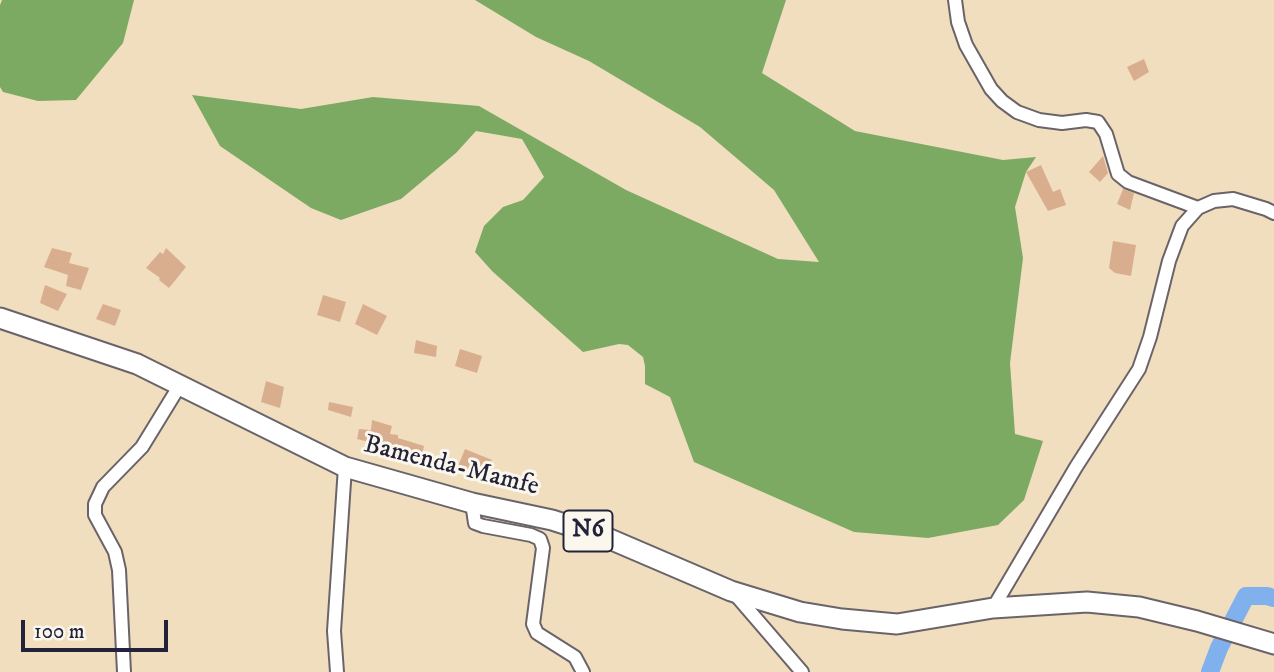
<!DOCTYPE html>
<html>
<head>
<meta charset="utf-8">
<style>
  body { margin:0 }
  #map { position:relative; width:1274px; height:672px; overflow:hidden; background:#f1debf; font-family:"IM FELL DW Pica",serif }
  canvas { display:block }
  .scale { position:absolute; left:21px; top:620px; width:147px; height:32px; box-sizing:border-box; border:4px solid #22223b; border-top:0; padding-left:9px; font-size:21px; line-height:24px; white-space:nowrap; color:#22223b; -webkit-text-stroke:5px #fbf7ec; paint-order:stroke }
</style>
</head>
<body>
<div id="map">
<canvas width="1274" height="672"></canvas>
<div class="scale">100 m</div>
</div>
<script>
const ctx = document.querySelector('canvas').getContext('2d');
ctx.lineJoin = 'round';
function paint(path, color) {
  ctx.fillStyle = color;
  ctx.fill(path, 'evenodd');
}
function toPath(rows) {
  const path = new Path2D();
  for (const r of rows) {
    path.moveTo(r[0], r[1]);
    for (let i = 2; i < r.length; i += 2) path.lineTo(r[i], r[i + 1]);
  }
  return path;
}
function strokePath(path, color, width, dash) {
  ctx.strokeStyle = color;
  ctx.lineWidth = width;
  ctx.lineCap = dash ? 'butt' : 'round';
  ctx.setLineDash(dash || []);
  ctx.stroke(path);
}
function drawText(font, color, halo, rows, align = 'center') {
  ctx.font = font + ' "IM FELL DW Pica",serif';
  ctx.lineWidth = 6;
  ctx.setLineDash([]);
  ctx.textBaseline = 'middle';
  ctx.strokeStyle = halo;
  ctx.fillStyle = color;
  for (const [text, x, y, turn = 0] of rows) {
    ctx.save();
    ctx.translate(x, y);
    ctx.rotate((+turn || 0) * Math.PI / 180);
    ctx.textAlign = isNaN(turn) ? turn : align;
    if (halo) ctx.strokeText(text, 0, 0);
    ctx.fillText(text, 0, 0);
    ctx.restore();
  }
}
const forest = toPath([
  [2,0,134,0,123,43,76,100,38,101,3,92,0,87,0,5],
  [475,0,786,0,762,73,855,131,1003,160,1036,157,1026,172,1015,207,1023,258,1010,363,1015,434,1043,441,1024,500,998,525,928,538,854,532,694,462,670,397,645,384,645,366,643,357,628,345,619,344,583,352,492,271,475,252,484,226,503,207,523,200,544,177,522,139,476,131,456,153,401,199,341,220,311,208,220,146,192,95,301,109,373,97,479,106,626,190,778,259,819,262,774,190,700,127,589,61,536,37]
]);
const river = toPath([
  [1210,672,1219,648,1246,596,1267,596,1274,598]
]);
const building = toPath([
  [1144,59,1149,72,1134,81,1127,67],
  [1103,156,1108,173,1100,182,1089,172],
  [1041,165,1053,192,1060,189,1066,205,1048,211,1026,172],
  [1123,189,1134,193,1130,210,1117,204],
  [1113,241,1136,245,1131,276,1115,273,1109,268],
  [52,248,72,253,69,263,89,268,81,290,66,286,68,275,44,267],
  [166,248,186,267,169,288,159,280,160,278,146,268,160,252,163,254],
  [45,285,67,294,58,311,40,303],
  [323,295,346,302,340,322,317,315],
  [103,304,121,310,115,326,96,319],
  [363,304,387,316,377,335,355,324],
  [416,340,437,346,436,357,414,353],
  [460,349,482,356,477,373,455,366],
  [266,381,284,387,280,408,261,402],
  [329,402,353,407,351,417,328,410],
  [372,420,392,426,390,434,398,435,398,438,424,446,421,460,387,452,389,447,357,439,359,429,371,430],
  [465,449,492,460,483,482,456,471]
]);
const minor = toPath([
  [955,0,958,22,966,45,991,89,1002,101,1017,112,1039,120,1062,123,1086,120,1098,122,1106,134,1118,174,1128,182,1198,208],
  [472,503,475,523,483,526,531,535,540,539,543,548,533,624,537,633,575,657,583,672],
  [734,593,802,672],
  [993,608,1076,467,1139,369,1150,337,1169,261,1182,226,1198,208,1214,201,1233,199,1266,209,1274,213],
  [124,672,119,570,115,552,95,515,95,504,103,487,142,447,180,385],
  [337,672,334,631,345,467]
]);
const trunk = toPath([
  [0,318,137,364,345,467,472,503,552,520,605,537,731,591,800,612,842,619,897,624,993,608,1087,602,1139,607,1197,621,1274,644]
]);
const shields = [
  [588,531,49]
];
const shieldNames = [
  ["N6",588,531]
];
const streetNames = [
  ["Bamenda-Mamfe",451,467,14]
];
paint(forest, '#7caa63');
strokePath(river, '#80b1ec', 18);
paint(building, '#d9ae8e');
strokePath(minor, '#6a6469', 16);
strokePath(trunk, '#6a6469', 23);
strokePath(minor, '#fff', 12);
strokePath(trunk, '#fff', 19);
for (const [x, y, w] of shields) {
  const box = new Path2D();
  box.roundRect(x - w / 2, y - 20.5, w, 41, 5);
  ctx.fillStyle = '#fbf7ec';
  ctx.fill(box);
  strokePath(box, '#22223b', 2);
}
drawText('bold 24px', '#22223b', null, shieldNames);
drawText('26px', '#22223b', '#fbf7ec', streetNames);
</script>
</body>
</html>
